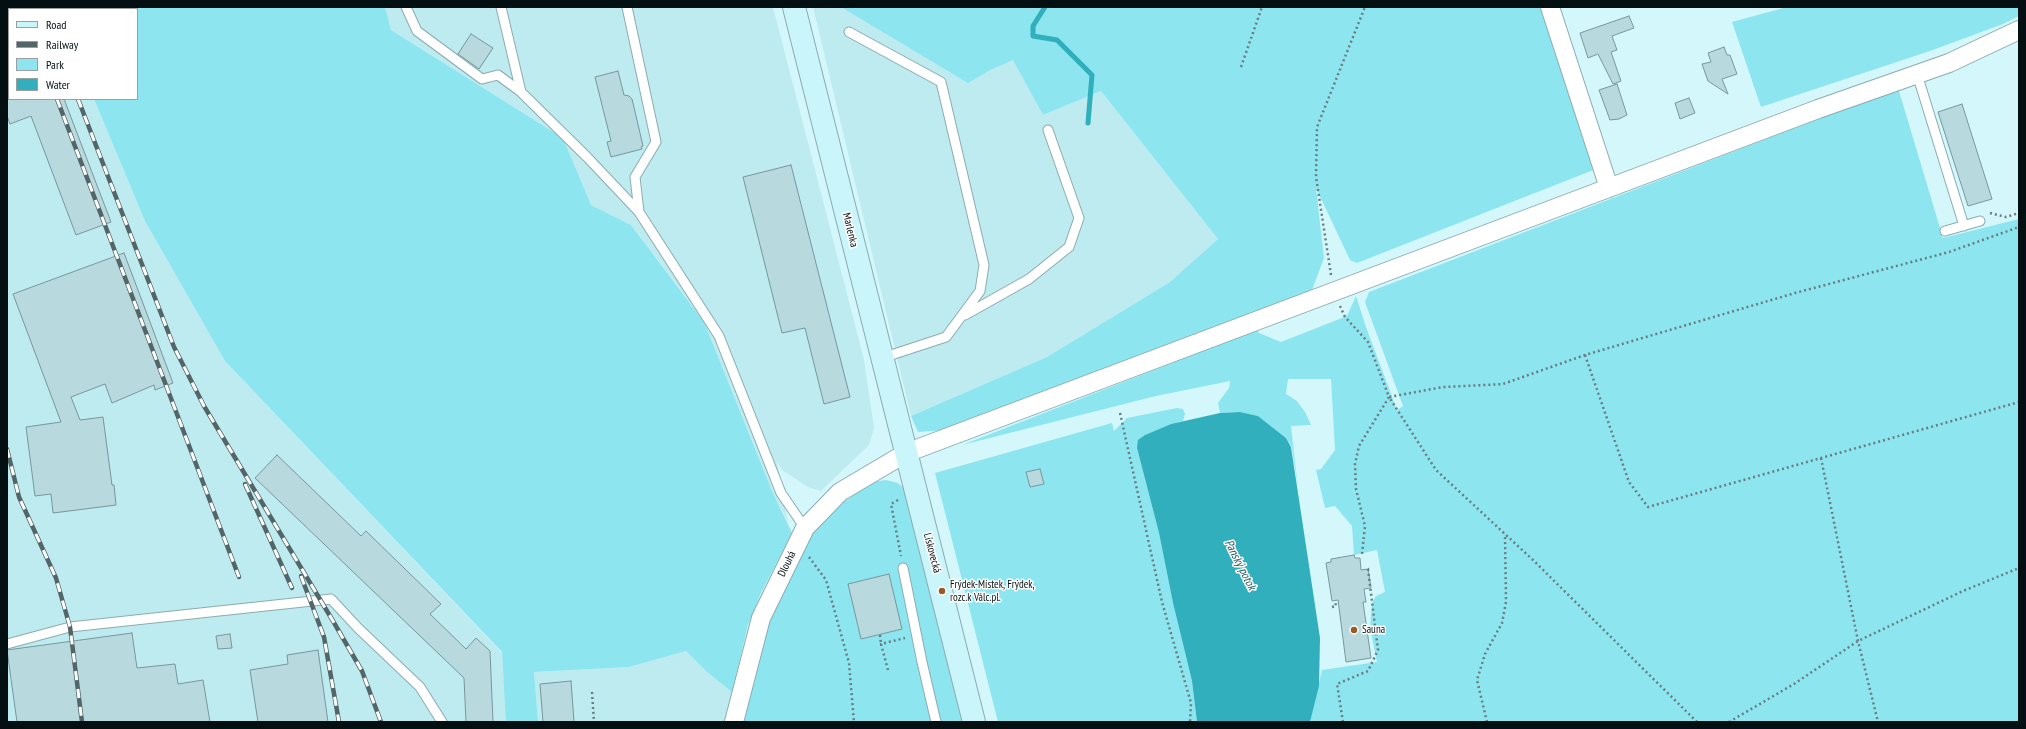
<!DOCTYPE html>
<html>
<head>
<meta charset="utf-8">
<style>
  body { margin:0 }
  #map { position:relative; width:2026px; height:729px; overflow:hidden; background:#d4f7fb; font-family:"PT Sans Narrow",sans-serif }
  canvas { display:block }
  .frame { position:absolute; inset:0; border:8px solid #040f11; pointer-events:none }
  .legend { position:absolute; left:8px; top:8px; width:130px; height:92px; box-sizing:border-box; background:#fff; border:1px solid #9b9fa0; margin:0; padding:5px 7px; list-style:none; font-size:12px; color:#040f11 }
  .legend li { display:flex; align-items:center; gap:8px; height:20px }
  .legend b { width:20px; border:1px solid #9b9fa0 }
</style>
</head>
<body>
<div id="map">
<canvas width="2026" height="729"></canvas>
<div class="frame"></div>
<ul class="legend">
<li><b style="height:5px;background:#caf5fa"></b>Road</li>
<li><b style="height:5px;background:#526669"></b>Railway</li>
<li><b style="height:11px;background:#8de5f0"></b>Park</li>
<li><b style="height:11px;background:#31afbc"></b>Water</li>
</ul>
</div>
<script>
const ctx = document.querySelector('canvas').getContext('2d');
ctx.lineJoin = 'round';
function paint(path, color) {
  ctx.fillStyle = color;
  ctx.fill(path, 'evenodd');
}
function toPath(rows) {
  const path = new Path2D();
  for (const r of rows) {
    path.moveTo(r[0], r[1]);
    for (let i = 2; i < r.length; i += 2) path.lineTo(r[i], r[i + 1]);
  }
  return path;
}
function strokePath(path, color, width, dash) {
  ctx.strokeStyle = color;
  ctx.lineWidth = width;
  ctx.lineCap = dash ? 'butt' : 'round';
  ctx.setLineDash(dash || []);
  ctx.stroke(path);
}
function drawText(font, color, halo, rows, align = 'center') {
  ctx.font = font + ' "PT Sans Narrow",sans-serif';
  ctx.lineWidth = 3;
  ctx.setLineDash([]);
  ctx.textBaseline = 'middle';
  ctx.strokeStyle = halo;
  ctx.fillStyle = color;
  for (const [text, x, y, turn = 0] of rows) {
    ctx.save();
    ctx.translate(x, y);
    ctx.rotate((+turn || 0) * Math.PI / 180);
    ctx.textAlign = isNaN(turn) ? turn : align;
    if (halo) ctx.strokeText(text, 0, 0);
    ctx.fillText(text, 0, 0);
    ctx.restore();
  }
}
const built = toPath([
  [7,7,56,7,57,9,9,9,9,99,94,99,145,221,225,361,502,653,507,722,7,722],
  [385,7,773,7,864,360,874,428,869,445,821,491,808,487,782,470,777,461,788,523,772,491,703,320,631,225,591,205,563,138,391,30],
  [813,7,978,7,1013,59,1043,115,1101,91,1218,239,1170,282,1047,357,911,416],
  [686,651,706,671,732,692,726,722,538,722,534,672,629,667]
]);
const green = toPath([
  [56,7,385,7,391,30,563,138,591,205,631,225,704,322,772,491,792,533,761,593,748,625,732,692,706,671,686,651,629,667,534,672,538,722,506,722,502,652,225,361,145,221,94,99,137,99,137,9,57,9],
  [841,7,1543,7,1596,169,1357,263,1350,260,1316,188,1324,258,1312,290,947,430,918,432,911,416,1047,357,1170,282,1218,239,1101,91,1043,115,1013,60,990,70,968,83],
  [1787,7,2019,7,2019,16,2003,24,1930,51,1761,107,1732,22],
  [1899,91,1943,238,2019,219,2019,722,1310,722,1322,670,1377,662,1370,628,1372,603,1376,596,1385,592,1377,550,1354,555,1352,526,1335,506,1325,508,1316,470,1321,469,1335,450,1331,379,1288,379,1286,394,1297,401,1305,412,1311,425,1291,426,1298,488,1292,447,1286,438,1258,416,1240,412,1220,413,1218,403,1229,388,1230,381,1156,396,962,445,1257,330,1259,333,1281,342,1347,316,1356,296,1366,327,1397,410,1403,406,1365,302,1369,292,1865,101],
  [1177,408,1183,409,1185,414,1183,421,1171,424,1145,435,1137,448,1159,533,1173,603,1192,681,1197,722,998,722,935,473,1112,423,1114,431,1127,418],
  [886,480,898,483,907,491,965,722,742,722,768,616,811,535,844,502,872,482]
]);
const water = toPath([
  [1240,412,1258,416,1286,438,1291,447,1320,638,1319,686,1310,722,1197,722,1192,681,1173,603,1159,533,1137,448,1138,440,1145,435,1171,424,1220,413]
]);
const stream = toPath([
  [1045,7,1033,26,1033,36,1057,40,1092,75,1088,123]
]);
const building = toPath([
  [1629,16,1634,28,1612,36,1617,50,1611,52,1621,81,1613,84,1598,54,1588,58,1580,33,1629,16],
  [471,34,493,48,479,69,458,54,471,34],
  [1724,47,1727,55,1730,55,1737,74,1722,79,1728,94,1708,81,1702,64,1711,62,1708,53,1724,47],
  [618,71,624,95,629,96,632,99,643,146,641,147,642,149,611,157,607,142,611,141,595,77,618,71],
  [1617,84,1627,115,1619,119,1610,120,1599,90,1617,84],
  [1689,98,1695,113,1680,119,1675,103,1689,98],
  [7,99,64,99,111,222,76,235,31,116,10,124,7,116,7,99],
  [1962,104,1992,199,1968,206,1938,112,1962,104],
  [791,165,850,397,824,404,805,328,782,333,743,177,791,165],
  [124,253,173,383,155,390,154,385,112,403,105,384,71,397,80,420,103,417,112,485,114,485,116,505,53,513,51,494,35,496,26,427,61,422,13,294,124,253],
  [277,455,361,536,366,531,441,604,430,614,466,649,476,638,490,651,493,722,466,722,464,678,255,478,277,455],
  [1040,469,1044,484,1030,487,1026,472,1040,469],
  [1354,555,1355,558,1360,558,1361,570,1368,569,1371,588,1364,589,1366,602,1363,602,1371,658,1346,662,1338,600,1332,601,1326,563,1331,562,1331,559,1354,555],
  [889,574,902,629,861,639,848,584,889,574],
  [132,633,137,668,175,664,178,684,203,680,210,722,17,722,7,650,132,633],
  [230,634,232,648,218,649,216,636,230,634],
  [318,650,328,722,258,722,250,670,288,664,287,655,318,650],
  [571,681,574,722,543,722,540,684,571,681]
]);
const path = toPath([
  [1241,67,1262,7],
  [1990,213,2006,217,2019,213],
  [1331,275,1316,177,1317,127,1365,7],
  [1340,306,1345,317,1368,342,1389,397,1359,446,1355,464,1356,489,1365,526,1362,554],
  [1585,355,1629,482,1648,507,2019,402],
  [1120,413,1162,602,1191,703,1190,722],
  [1821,458,1858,641,1878,722],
  [898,500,891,504,901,556],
  [809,557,826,580,849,663,854,722],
  [1332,607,1336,606,1335,601],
  [880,635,881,644],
  [888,670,881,644,905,638],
  [592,692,594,722],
  [1343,722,1337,684,1368,671,1378,650,1368,569,1365,569],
  [1487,722,1477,680,1485,654,1502,623,1506,602,1505,534],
  [1697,722,1533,560,1436,470,1389,397,1443,387,1503,384,1585,355,1795,293,1949,252,2019,227],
  [1729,722,1794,684,1858,641,1963,591,2019,568]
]);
const lane = toPath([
  [406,7,417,31,482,79,498,75,521,92,587,157,639,212],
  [501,7,521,92],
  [627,7,656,142,635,177,639,212,719,336,781,493,805,528],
  [849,32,941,82,984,265,980,291,946,337,882,358],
  [1917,74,1964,226],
  [1945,231,1980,221],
  [965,315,1029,279,1069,247,1079,218,1048,130],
  [903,568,922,662,936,722],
  [7,644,70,627,331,599,358,628,420,687,442,722]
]);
const street = toPath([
  [1550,7,1609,188],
  [734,722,761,618,805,528,840,492,906,453,1818,109,1949,63,2019,30]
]);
const secondary = toPath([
  [794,7,974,722]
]);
const rail = toPath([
  [22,7,23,9],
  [42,7,43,9],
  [57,99,239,577],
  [78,99,174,347,204,406,333,621,362,671,381,722],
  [7,449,19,497,56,578,70,627,82,722],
  [245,484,292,588],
  [301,576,324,637,339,722]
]);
const markers = [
  [942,591,4,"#9b5926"],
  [1354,630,4,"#9b5926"]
];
const streetNames = [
  ["Marlenka",850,230,76],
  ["Lískovecká",932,553,75],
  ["Dlouhá",787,564,-64]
];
const poiNames = [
  ["Frýdek-Místek, Frýdek,",950,585],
  ["rozc.k Válc.pl.",950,598],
  ["Sauna",1362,630]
];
const waterNames = [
  ["Panský potok",1240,565,63]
];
paint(built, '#beebef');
paint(green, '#8de5f0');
paint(water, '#31afbc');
strokePath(stream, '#31afbc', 5);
paint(building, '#b8dade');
strokePath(building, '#77989c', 1);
strokePath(lane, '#8bacb0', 11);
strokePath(street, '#8bacb0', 20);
strokePath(secondary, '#8bacb0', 24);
strokePath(path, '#677d80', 2.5, [2, 3]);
strokePath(lane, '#fff', 9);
strokePath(street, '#fff', 18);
strokePath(secondary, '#caf5fa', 22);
strokePath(rail, '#526669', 4.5);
strokePath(rail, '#fff', 3, [9]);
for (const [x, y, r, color] of markers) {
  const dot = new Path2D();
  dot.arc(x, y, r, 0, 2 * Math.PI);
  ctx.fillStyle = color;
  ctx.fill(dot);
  strokePath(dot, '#fff', 1.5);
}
drawText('11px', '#040f11', '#fff', streetNames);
drawText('11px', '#040f11', '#fff', poiNames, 'left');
drawText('italic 12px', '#22555b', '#fff', waterNames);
</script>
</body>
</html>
